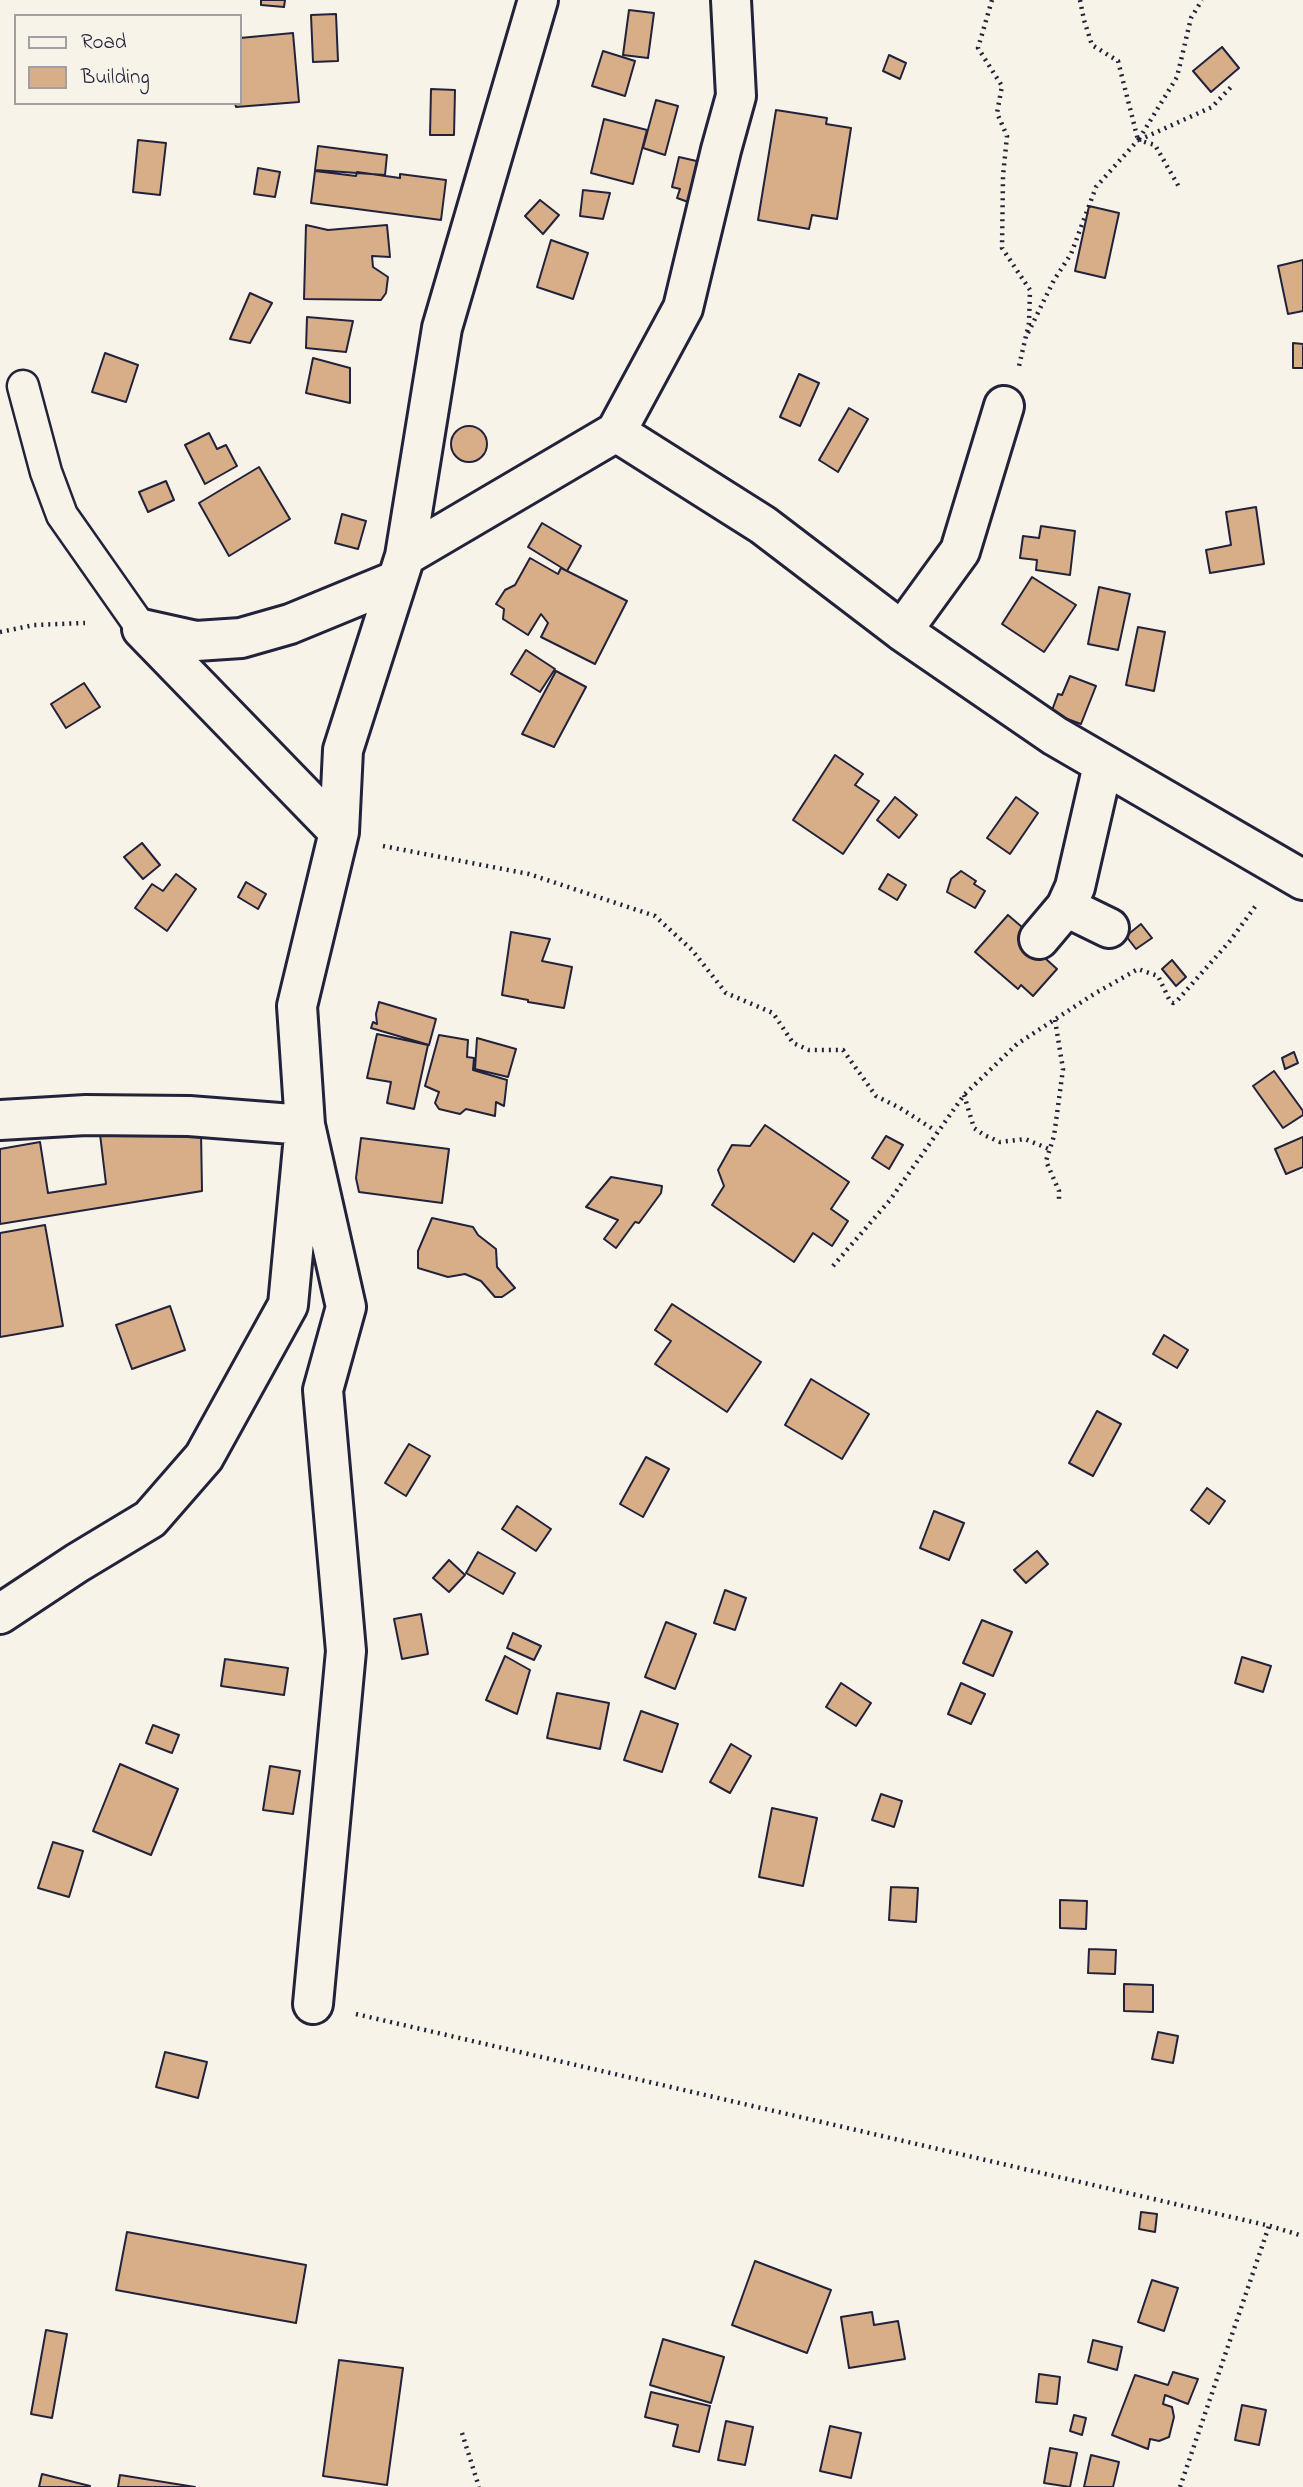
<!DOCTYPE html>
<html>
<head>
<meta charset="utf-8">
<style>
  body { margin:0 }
  #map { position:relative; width:1303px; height:2487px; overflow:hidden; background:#f7f3e8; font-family:"Indie Flower",sans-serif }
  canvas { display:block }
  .legend { position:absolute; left:14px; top:14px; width:228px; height:91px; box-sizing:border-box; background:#f7f3e8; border:2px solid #a29fa3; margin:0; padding:9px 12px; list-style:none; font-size:21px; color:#22223b }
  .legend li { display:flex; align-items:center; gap:14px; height:35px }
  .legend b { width:35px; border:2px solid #a29fa3 }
</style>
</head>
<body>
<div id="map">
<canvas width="1303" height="2487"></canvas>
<ul class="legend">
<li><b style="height:9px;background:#f7f3e8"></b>Road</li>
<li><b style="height:19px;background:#d8ae89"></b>Building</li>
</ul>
</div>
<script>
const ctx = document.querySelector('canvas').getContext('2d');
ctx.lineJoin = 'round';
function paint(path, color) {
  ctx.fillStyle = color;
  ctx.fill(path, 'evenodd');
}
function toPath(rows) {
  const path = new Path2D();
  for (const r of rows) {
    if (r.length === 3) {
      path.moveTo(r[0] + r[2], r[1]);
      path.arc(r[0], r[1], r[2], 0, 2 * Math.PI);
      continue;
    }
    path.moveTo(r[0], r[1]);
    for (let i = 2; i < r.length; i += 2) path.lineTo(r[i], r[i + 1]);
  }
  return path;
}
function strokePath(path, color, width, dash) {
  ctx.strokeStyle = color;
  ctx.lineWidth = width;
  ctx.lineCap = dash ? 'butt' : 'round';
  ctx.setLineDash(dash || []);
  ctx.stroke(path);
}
const building = toPath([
  [261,0,285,0,284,7,261,5,261,0],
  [629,10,654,13,648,58,623,55,629,10],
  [336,14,338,61,313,62,311,15,336,14],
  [293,33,299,102,236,107,235,103,240,103,240,38,293,33],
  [1222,47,1239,68,1211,92,1193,71,1222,47],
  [603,51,635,61,625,96,592,86,603,51],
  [889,55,906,63,900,79,883,71,889,55],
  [431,89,455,90,454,135,430,135,431,89],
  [656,100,678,106,665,155,643,148,656,100],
  [776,110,827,118,826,124,851,128,837,219,812,215,809,229,758,220,776,110],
  [604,119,647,130,633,184,591,173,604,119],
  [138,140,166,143,160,195,133,192,138,140],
  [318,146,387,155,385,175,315,170,318,146],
  [679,157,701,162,691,203,677,198,680,189,672,187,679,157],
  [258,168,280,172,275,197,254,194,258,168],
  [315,171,356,176,357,172,400,178,400,174,446,180,441,220,311,203,315,171],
  [583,190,610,193,603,219,580,216,583,190],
  [540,200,559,215,543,234,525,216,540,200],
  [1089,206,1119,213,1105,278,1075,271,1089,206],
  [306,225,328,230,387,225,390,257,372,256,373,267,388,277,386,293,381,300,304,299,306,225],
  [551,240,588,253,573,299,537,287,551,240],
  [1303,260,1303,311,1288,314,1278,266,1303,260],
  [250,293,272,303,250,343,230,339,250,293],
  [307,317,353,321,346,352,306,348,307,317],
  [1293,343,1303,344,1303,368,1293,368,1293,343],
  [105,353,138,365,126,402,92,392,105,353],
  [313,358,350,368,350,403,306,393,313,358],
  [799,374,819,383,800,426,780,417,799,374],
  [849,408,868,419,838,472,819,460,849,408],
  [469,444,18],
  [209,433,217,449,226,445,237,466,205,484,185,445,209,433],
  [259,467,290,519,229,556,199,503,259,467],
  [166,481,174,500,148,512,139,492,166,481],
  [1256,507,1264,564,1210,573,1206,550,1231,545,1226,512,1256,507],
  [342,514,366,521,358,549,335,543,342,514],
  [542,523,581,546,567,571,528,547,542,523],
  [1041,526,1075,531,1070,575,1036,570,1037,560,1020,558,1023,536,1039,538,1041,526],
  [530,558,558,574,561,568,627,601,595,664,541,637,548,623,541,614,528,635,503,619,504,609,496,604,505,590,515,585,530,558],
  [1032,577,1076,605,1044,652,1002,624,1032,577],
  [1099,587,1130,594,1118,650,1088,644,1099,587],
  [1138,627,1165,632,1154,691,1126,685,1138,627],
  [526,650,555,669,540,692,511,674,526,650],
  [556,671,586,687,554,747,522,734,556,671],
  [1070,676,1096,686,1081,724,1051,713,1058,694,1062,695,1070,676],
  [84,683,100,707,66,728,51,704,84,683],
  [835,755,863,774,855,785,879,801,843,854,793,820,835,755],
  [895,797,917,815,899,838,877,820,895,797],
  [1016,797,1038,813,1010,854,987,838,1016,797],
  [142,843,160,865,143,879,124,857,142,843],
  [961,871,976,881,974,884,985,891,975,908,947,892,951,879,961,871],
  [176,874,196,889,167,931,135,908,152,884,163,891,176,874],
  [888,874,906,885,897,900,879,889,888,874],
  [246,882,266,894,258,909,238,897,246,882],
  [1008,915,1030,934,1025,940,1057,969,1033,996,1021,985,1018,989,975,952,1008,915],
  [1141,924,1152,938,1136,949,1126,936,1141,924],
  [511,932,550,939,542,961,572,967,564,1008,528,1002,528,1000,502,995,511,932],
  [1172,960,1186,977,1176,986,1162,969,1172,960],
  [379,1002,436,1019,429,1045,371,1028,373,1022,377,1024,376,1014,379,1002],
  [377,1034,428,1045,414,1109,387,1103,391,1082,367,1078,377,1034],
  [439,1035,468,1040,467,1057,474,1058,473,1070,507,1080,504,1106,496,1102,495,1116,466,1109,460,1114,439,1109,435,1103,439,1092,425,1086,439,1035],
  [477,1038,516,1049,508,1077,475,1069,477,1038],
  [1294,1052,1298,1063,1285,1069,1282,1058,1294,1052],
  [1274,1071,1303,1111,1303,1115,1283,1128,1253,1086,1274,1071],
  [765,1125,849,1182,831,1209,848,1221,832,1246,813,1233,794,1262,712,1205,724,1186,718,1170,732,1145,750,1146,765,1125],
  [201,1131,202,1191,0,1224,0,1149,40,1142,48,1193,106,1184,100,1134,201,1131],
  [886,1136,903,1145,889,1169,872,1158,886,1136],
  [1303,1137,1303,1167,1286,1174,1275,1149,1303,1137],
  [361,1138,449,1149,442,1203,359,1192,356,1178,361,1138],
  [611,1177,662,1186,661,1193,639,1223,635,1222,616,1248,604,1239,618,1220,586,1207,611,1177],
  [432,1218,473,1227,478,1235,496,1249,497,1267,515,1288,502,1297,495,1297,481,1281,465,1274,448,1277,418,1268,418,1251,432,1218],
  [45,1225,63,1326,0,1337,0,1233,45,1225],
  [672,1304,761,1362,727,1412,655,1364,671,1341,655,1330,672,1304],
  [170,1306,185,1350,132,1369,116,1325,170,1306],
  [1164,1335,1188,1350,1177,1368,1153,1354,1164,1335],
  [811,1379,869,1414,842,1459,785,1425,811,1379],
  [1097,1411,1121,1424,1093,1476,1069,1463,1097,1411],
  [409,1444,430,1456,406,1496,385,1483,409,1444],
  [646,1457,669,1469,643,1517,620,1504,646,1457],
  [1207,1488,1225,1501,1209,1524,1191,1510,1207,1488],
  [517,1506,551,1529,536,1551,502,1529,517,1506],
  [934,1511,964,1523,949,1560,920,1548,934,1511],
  [1037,1551,1048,1564,1026,1583,1014,1570,1037,1551],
  [478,1552,515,1573,503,1594,466,1573,478,1552],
  [449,1560,465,1575,449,1592,433,1578,449,1560],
  [725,1590,746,1598,735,1630,714,1623,725,1590],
  [421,1614,428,1654,402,1659,394,1619,421,1614],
  [982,1620,1012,1632,993,1676,963,1663,982,1620],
  [666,1622,696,1634,675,1689,645,1677,666,1622],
  [513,1633,541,1646,534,1660,507,1648,513,1633],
  [505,1656,530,1670,517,1714,486,1700,505,1656],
  [1242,1657,1271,1666,1263,1692,1235,1683,1242,1657],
  [225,1659,288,1668,284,1695,221,1686,225,1659],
  [841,1683,871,1703,856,1726,826,1707,841,1683],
  [961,1683,985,1694,971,1724,948,1714,961,1683],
  [557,1693,609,1703,600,1749,547,1738,557,1693],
  [641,1711,678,1724,662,1772,624,1760,641,1711],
  [153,1725,179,1735,172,1753,146,1743,153,1725],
  [731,1744,751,1756,730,1793,710,1782,731,1744],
  [120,1764,178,1789,151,1855,93,1831,120,1764],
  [270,1766,300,1771,293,1814,263,1810,270,1766],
  [881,1794,902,1801,894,1827,872,1820,881,1794],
  [772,1808,817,1818,803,1886,759,1877,772,1808],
  [53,1842,83,1851,69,1897,38,1888,53,1842],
  [891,1887,918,1888,916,1922,889,1920,891,1887],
  [1060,1900,1087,1901,1086,1929,1060,1928,1060,1900],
  [1089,1949,1116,1950,1115,1974,1088,1973,1089,1949],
  [1124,1984,1153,1985,1153,2012,1124,2011,1124,1984],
  [1158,2032,1178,2036,1173,2063,1152,2059,1158,2032],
  [165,2052,207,2062,198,2098,156,2087,165,2052],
  [1141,2212,1157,2214,1155,2232,1139,2229,1141,2212],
  [127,2232,306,2265,296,2323,116,2290,127,2232],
  [755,2261,831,2290,807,2353,732,2325,755,2261],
  [1152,2280,1178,2288,1164,2331,1138,2322,1152,2280],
  [872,2312,874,2325,898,2321,905,2359,849,2368,841,2317,872,2312],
  [46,2330,67,2334,52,2418,31,2414,46,2330],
  [663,2339,724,2357,711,2403,650,2385,663,2339],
  [1093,2340,1122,2347,1117,2370,1088,2362,1093,2340],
  [339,2360,403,2368,387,2485,323,2476,339,2360],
  [1173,2372,1198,2379,1188,2404,1165,2395,1163,2404,1172,2407,1174,2417,1169,2437,1159,2441,1150,2439,1148,2449,1112,2435,1135,2375,1168,2385,1173,2372],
  [1039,2374,1060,2377,1057,2404,1036,2402,1039,2374],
  [651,2392,710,2406,699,2452,673,2446,678,2425,645,2417,651,2392],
  [1242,2405,1266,2410,1259,2445,1235,2440,1242,2405],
  [1074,2415,1086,2418,1082,2435,1070,2431,1074,2415],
  [726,2421,753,2427,745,2465,718,2460,726,2421],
  [830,2426,861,2433,851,2478,820,2471,830,2426],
  [1050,2448,1077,2453,1070,2487,1044,2483,1050,2448],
  [1091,2455,1119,2462,1113,2487,1084,2487,1091,2455],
  [42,2474,90,2486,89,2487,39,2487,42,2474],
  [120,2475,195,2487,118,2487,120,2475]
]);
const path = toPath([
  [992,0,978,48,1002,86,997,113,1007,136,1003,176,1002,248,1030,290,1029,323,1019,366],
  [1080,0,1084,20,1092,45,1118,61,1138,140],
  [1139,139,1177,77,1191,18,1202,0],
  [1139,140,1212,107,1231,87],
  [1028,333,1054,280,1071,254,1096,187,1138,140,1155,145,1179,187],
  [0,632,34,625,85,623],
  [383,846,529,874,655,916,692,950,726,993,773,1013,793,1043,809,1050,843,1050,876,1096,900,1108,936,1131],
  [1055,1020,1063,1069,1054,1136,1046,1161,1059,1191,1059,1203],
  [964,1095,974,1128,984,1135,1000,1142,1025,1139,1049,1149],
  [833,1266,890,1200,964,1095,1017,1044,1094,994,1138,969,1158,976,1169,999,1173,1003,1177,1001,1230,941,1257,904],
  [356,2014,1270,2226,1303,2236],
  [462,2433,479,2487],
  [1180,2487,1269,2226]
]);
const service = toPath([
  [23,386,46,472,62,515,142,629]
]);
const minor = toPath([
  [616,432,763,525,902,631,1055,736,1303,880],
  [405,556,616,432,683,308,721,150,736,96,731,0],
  [142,629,339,832],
  [142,629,196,641,241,638,290,624,397,580],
  [902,631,960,551,1004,406],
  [1066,907,1109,928],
  [1039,939,1066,907,1075,887,1103,765],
  [0,1120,86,1115,189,1116,305,1125,346,1307,323,1390,346,1651,313,2004],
  [0,1614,77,1563,150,1519,204,1457,288,1305,305,1125,297,1006,339,832,343,750,405,556,442,328,538,0]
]);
paint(building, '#d8ae89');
strokePath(building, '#22223b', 2);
strokePath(service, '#22223b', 35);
strokePath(minor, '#22223b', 44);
strokePath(path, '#22223b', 4.5, [2, 5]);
strokePath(service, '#f7f3e8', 30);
strokePath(minor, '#f7f3e8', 38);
</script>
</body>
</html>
